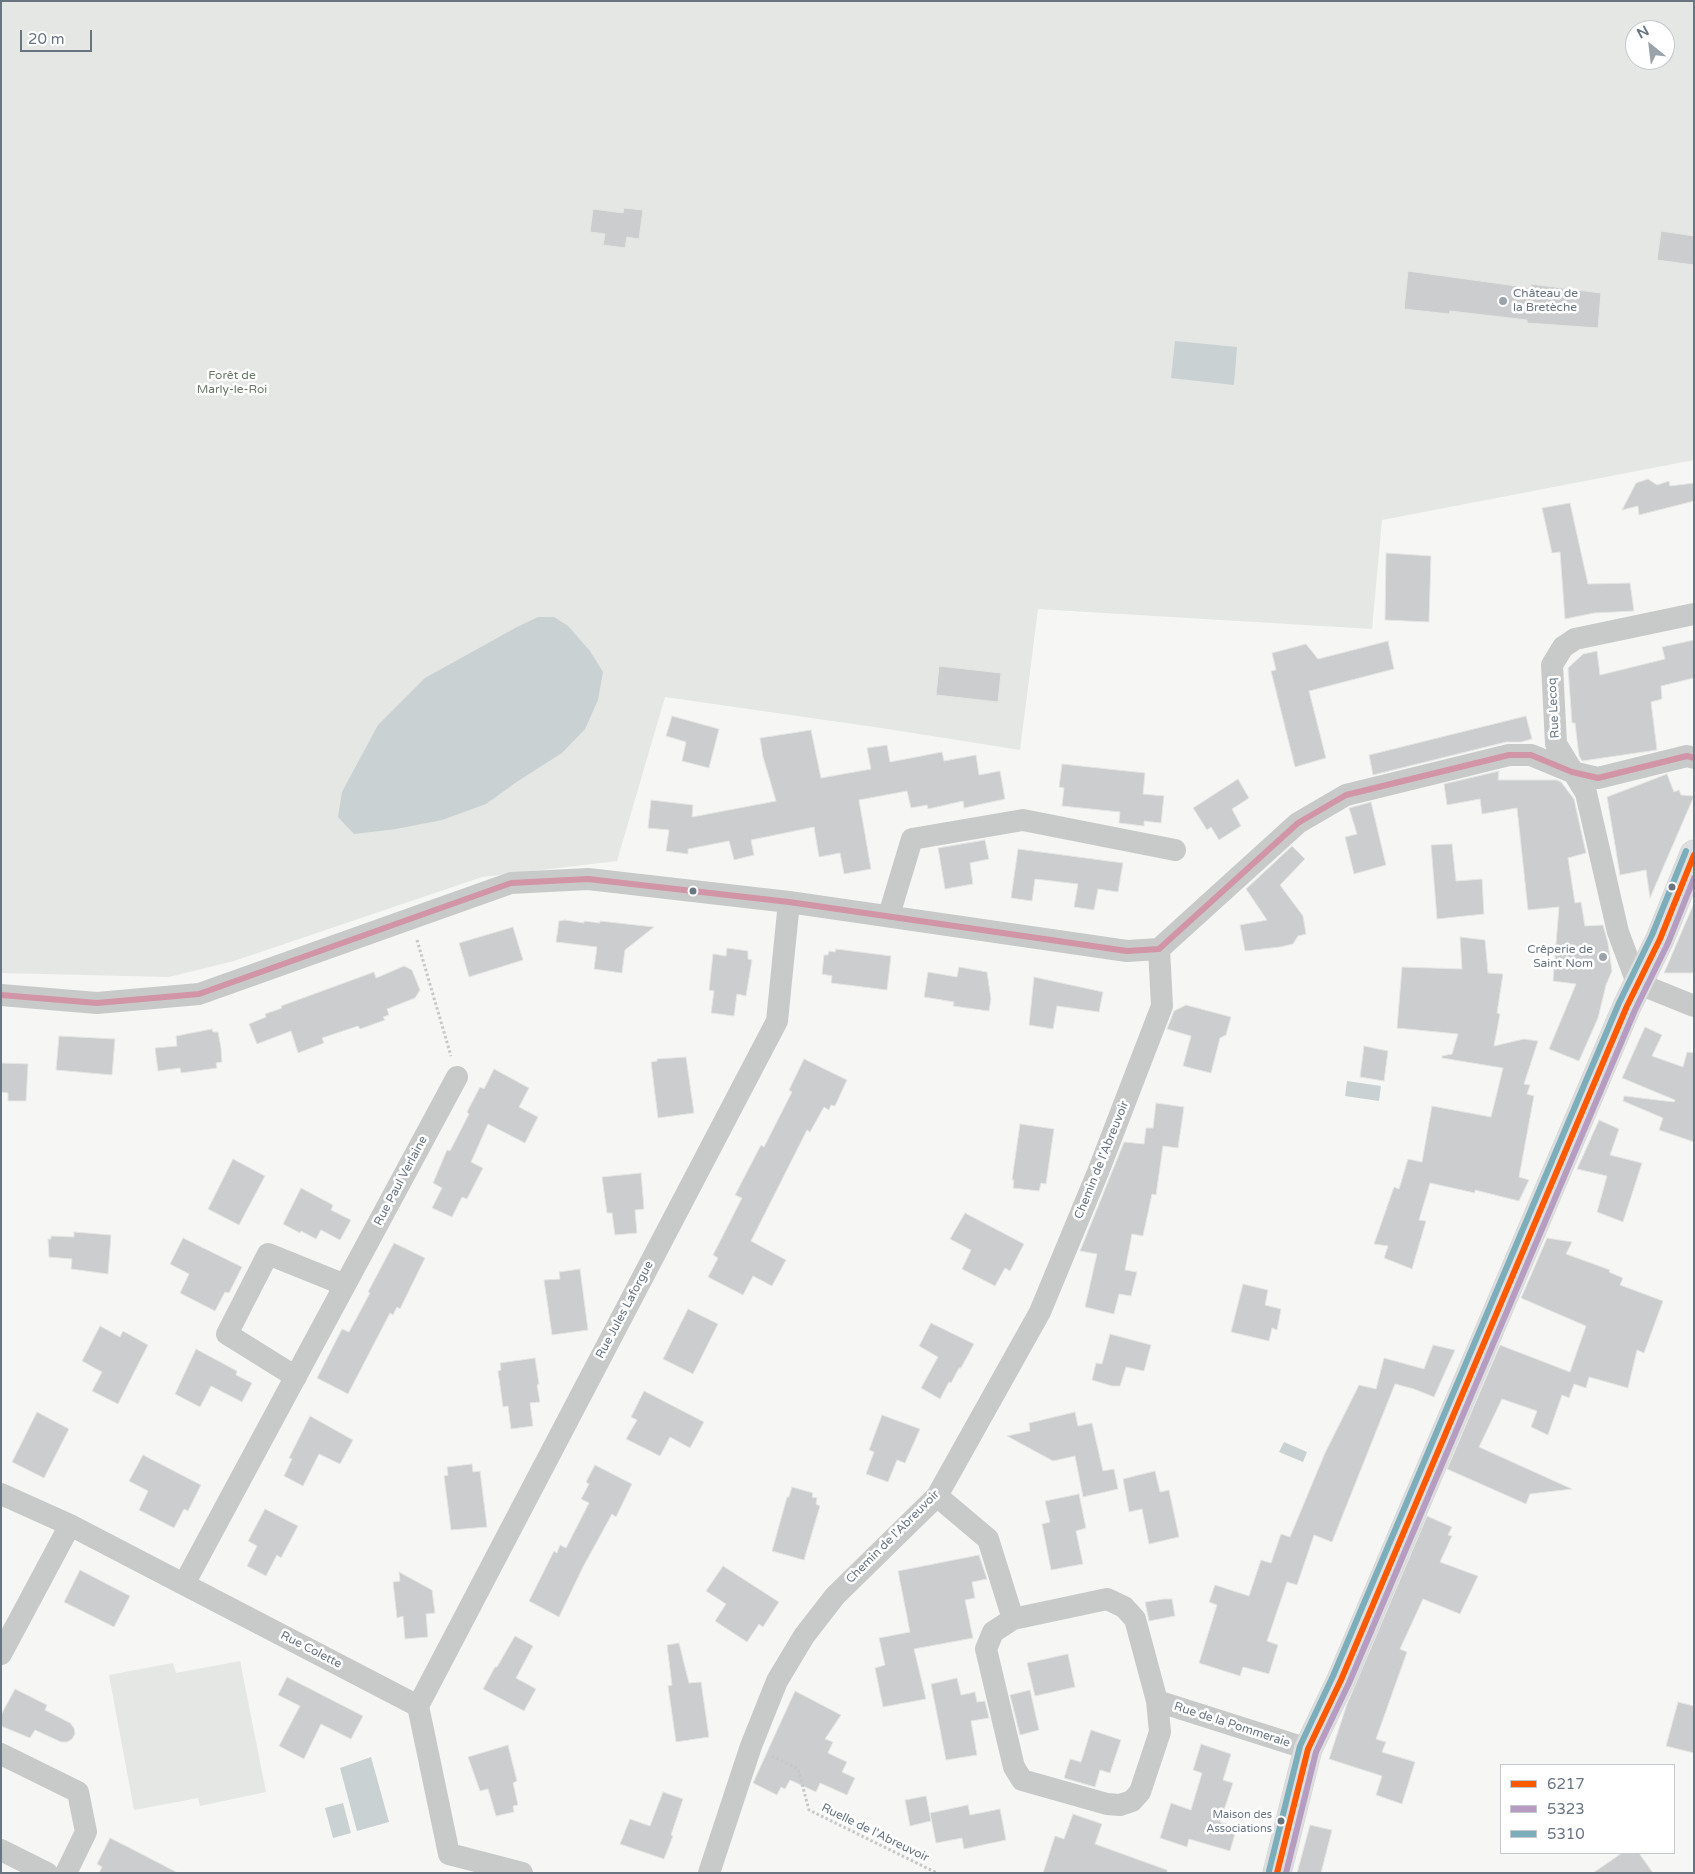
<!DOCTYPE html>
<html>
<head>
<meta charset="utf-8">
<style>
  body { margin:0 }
  #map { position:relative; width:1695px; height:1874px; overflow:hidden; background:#f6f6f5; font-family:"Varela Round",sans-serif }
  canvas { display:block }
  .frame { position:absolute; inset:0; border:2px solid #697682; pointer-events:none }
  .legend { position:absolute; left:1500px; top:1764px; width:175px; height:90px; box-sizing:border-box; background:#fff; border:1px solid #c3c8cd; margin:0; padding:6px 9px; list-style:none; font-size:15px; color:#697682 }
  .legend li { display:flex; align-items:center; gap:10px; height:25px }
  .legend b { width:25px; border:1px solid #c3c8cd }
  .north { position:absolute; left:1625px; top:20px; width:50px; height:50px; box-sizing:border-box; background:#fff; border:1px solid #c3c8cd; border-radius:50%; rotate:331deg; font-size:14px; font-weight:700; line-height:20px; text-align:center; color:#697682 }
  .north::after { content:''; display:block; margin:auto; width:18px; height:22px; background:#9aa3aa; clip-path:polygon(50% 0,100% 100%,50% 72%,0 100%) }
  .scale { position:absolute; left:20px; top:30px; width:72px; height:22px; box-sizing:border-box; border:2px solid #697682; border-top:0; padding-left:6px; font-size:15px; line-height:18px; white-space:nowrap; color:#697682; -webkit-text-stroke:4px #fff; paint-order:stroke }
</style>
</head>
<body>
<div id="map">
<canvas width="1695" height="1874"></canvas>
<div class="frame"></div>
<ul class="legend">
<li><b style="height:6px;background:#ff5a00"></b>6217</li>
<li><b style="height:6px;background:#b79cc2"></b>5323</li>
<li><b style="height:6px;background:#7baeba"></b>5310</li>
</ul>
<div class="north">N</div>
<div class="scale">20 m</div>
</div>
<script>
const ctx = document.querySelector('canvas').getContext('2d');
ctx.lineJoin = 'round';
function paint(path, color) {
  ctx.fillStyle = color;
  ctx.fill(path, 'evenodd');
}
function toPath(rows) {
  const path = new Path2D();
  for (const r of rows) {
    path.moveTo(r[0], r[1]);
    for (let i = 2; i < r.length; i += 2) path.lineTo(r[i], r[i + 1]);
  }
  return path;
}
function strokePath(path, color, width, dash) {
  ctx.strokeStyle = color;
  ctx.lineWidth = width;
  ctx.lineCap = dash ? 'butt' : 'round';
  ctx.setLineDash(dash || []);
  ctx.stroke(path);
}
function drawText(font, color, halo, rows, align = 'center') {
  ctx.font = font + ' "Varela Round",sans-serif';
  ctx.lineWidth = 5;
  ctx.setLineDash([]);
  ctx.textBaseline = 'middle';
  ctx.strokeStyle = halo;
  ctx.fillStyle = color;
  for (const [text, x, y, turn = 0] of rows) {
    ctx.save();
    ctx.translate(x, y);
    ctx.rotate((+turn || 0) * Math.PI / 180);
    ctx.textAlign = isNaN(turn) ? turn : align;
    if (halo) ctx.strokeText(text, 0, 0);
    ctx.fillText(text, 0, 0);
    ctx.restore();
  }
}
const green = toPath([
  [1,1,1694,1,1694,460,1382,520,1372,629,1038,609,1020,750,888,729,665,697,617,861,482,877,234,961,169,977,1,973],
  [1635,30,1665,30,1665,60,1635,60],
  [240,1661,266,1792,200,1806,198,1798,134,1810,109,1675,173,1663,176,1673]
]);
const water = toPath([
  [1175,341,1237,347,1234,385,1171,378],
  [538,617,554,617,568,626,590,651,603,672,598,700,585,729,562,753,518,781,486,804,442,820,396,829,354,834,338,817,342,792,378,725,425,678,517,627],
  [1347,1081,1381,1086,1379,1101,1345,1096],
  [1284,1442,1307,1452,1303,1462,1279,1452],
  [371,1757,389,1822,357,1831,340,1768],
  [343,1803,351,1833,333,1838,325,1808]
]);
const building = toPath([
  [624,208,643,210,639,239,627,237,625,248,603,245,605,234,590,232,593,209,623,213,624,208],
  [1661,231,1694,236,1694,265,1657,260,1661,231],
  [1408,271,1531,288,1531,284,1601,293,1598,328,1527,323,1527,320,1450,311,1449,314,1404,309,1408,271],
  [1648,479,1657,485,1669,481,1670,486,1694,483,1694,501,1639,515,1638,506,1622,510,1636,483,1648,479],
  [1570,503,1588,584,1630,583,1634,611,1594,613,1565,619,1560,552,1552,553,1542,508,1570,503],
  [1386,553,1431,556,1429,622,1385,620,1386,553],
  [1694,640,1694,678,1661,686,1662,699,1651,702,1657,750,1582,761,1579,756,1575,723,1572,723,1568,668,1583,654,1597,651,1600,675,1665,659,1662,647,1694,640],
  [1388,641,1394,669,1309,691,1326,758,1295,767,1271,671,1276,670,1272,653,1306,644,1318,659,1388,641],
  [939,666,1001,673,998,702,936,695,939,666],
  [672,716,719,729,709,768,682,761,686,742,666,736,672,716],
  [1526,716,1532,739,1521,742,1506,742,1373,775,1369,755,1526,716],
  [811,730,821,778,871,769,867,748,887,745,890,762,942,752,944,761,976,755,979,775,1000,771,1005,799,964,808,963,801,928,809,927,805,911,808,907,791,859,800,871,869,844,874,840,853,819,857,814,827,751,840,754,855,734,860,729,841,688,849,688,854,666,851,669,830,648,828,651,800,693,805,692,817,776,801,763,757,760,738,811,730],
  [1062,764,1145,773,1143,794,1164,796,1161,823,1144,821,1144,826,1119,823,1120,812,1062,806,1064,788,1059,787,1062,764],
  [1499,771,1498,780,1557,780,1561,782,1574,799,1586,853,1568,858,1575,903,1581,902,1585,926,1603,925,1608,943,1612,971,1606,985,1598,1018,1579,1061,1549,1049,1576,984,1553,981,1559,907,1528,910,1517,808,1482,814,1480,799,1447,805,1444,784,1499,771],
  [1667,774,1674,792,1679,790,1681,795,1694,796,1650,898,1646,870,1620,875,1607,797,1667,774],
  [1238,779,1249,798,1232,809,1241,826,1219,840,1211,827,1207,830,1193,808,1238,779],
  [1371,802,1386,865,1354,874,1345,837,1357,834,1349,808,1371,802],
  [985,840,989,859,970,863,973,884,945,889,938,848,985,840],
  [1452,844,1456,881,1482,879,1484,914,1437,919,1431,845,1452,844],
  [1292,846,1305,859,1280,885,1303,916,1306,934,1298,936,1293,944,1280,947,1245,951,1240,925,1267,920,1246,889,1292,846],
  [1018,849,1123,863,1118,892,1098,889,1094,910,1074,907,1078,884,1035,879,1032,901,1011,898,1018,849],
  [1694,903,1694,973,1664,973,1694,903],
  [565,920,584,923,584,921,600,923,600,921,654,927,625,950,622,973,594,969,597,947,556,942,559,921,565,920],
  [513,927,523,960,469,977,459,943,513,927],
  [1460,937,1485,940,1488,973,1503,974,1497,1013,1500,1014,1494,1046,1524,1039,1538,1041,1524,1084,1530,1085,1527,1094,1534,1096,1519,1177,1529,1180,1519,1201,1475,1190,1475,1193,1430,1183,1419,1220,1426,1221,1412,1269,1384,1258,1388,1246,1374,1244,1394,1187,1399,1189,1408,1159,1422,1162,1432,1106,1491,1117,1503,1068,1442,1058,1442,1056,1452,1054,1458,1034,1397,1028,1402,967,1462,969,1460,937],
  [727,948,748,951,748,959,752,960,746,996,737,994,734,1016,711,1013,714,991,709,990,713,954,726,956,727,948],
  [836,949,891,956,887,990,831,983,832,976,822,974,824,955,828,955,829,951,835,952,836,949],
  [404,966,412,970,420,990,415,998,387,1009,389,1015,383,1017,385,1020,360,1029,358,1026,322,1038,324,1043,298,1053,291,1031,257,1044,249,1024,266,1017,265,1014,282,1008,281,1006,374,972,376,978,404,966],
  [959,967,987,972,991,999,989,1011,953,1006,954,1002,924,997,928,972,957,977,959,967],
  [1034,977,1103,992,1099,1012,1057,1006,1053,1029,1029,1025,1034,977],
  [1186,1005,1231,1017,1226,1035,1220,1038,1211,1073,1183,1066,1191,1036,1167,1029,1174,1011,1186,1005],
  [1645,1027,1662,1035,1652,1056,1683,1067,1687,1052,1694,1053,1694,1142,1659,1130,1663,1118,1623,1101,1624,1096,1674,1102,1675,1100,1622,1078,1645,1027],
  [212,1029,213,1032,218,1032,221,1048,222,1062,216,1063,217,1068,181,1073,180,1068,158,1071,155,1048,177,1046,176,1036,212,1029],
  [59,1036,115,1039,112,1075,56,1070,59,1036],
  [1364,1046,1388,1051,1384,1081,1360,1077,1364,1046],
  [686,1057,694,1113,658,1118,651,1062,657,1061,657,1059,686,1057],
  [804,1059,847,1080,835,1106,831,1105,829,1110,824,1107,810,1132,807,1130,751,1241,786,1260,772,1286,753,1276,743,1295,708,1277,718,1258,713,1255,742,1198,735,1195,761,1145,764,1147,792,1092,789,1090,804,1059],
  [1,1063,28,1064,26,1101,8,1101,8,1093,1,1092,1,1063],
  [494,1069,529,1088,519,1107,538,1117,525,1143,488,1124,471,1162,483,1168,467,1199,462,1197,452,1217,432,1208,442,1188,433,1183,447,1150,450,1151,469,1114,467,1112,480,1087,484,1089,494,1069],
  [1156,1103,1184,1107,1178,1148,1163,1146,1156,1195,1152,1194,1143,1236,1132,1234,1125,1270,1137,1272,1131,1296,1119,1294,1114,1314,1085,1307,1097,1254,1080,1251,1124,1142,1144,1144,1146,1128,1153,1128,1156,1103],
  [1599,1120,1619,1129,1610,1155,1642,1163,1623,1222,1597,1212,1607,1176,1577,1169,1599,1120],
  [1020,1124,1054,1129,1046,1184,1041,1183,1039,1191,1013,1188,1014,1180,1012,1180,1020,1124],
  [233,1159,265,1176,239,1225,208,1209,233,1159],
  [641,1173,644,1209,635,1210,637,1233,615,1235,612,1213,607,1213,602,1177,641,1173],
  [301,1188,333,1205,331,1210,351,1220,340,1240,321,1230,316,1239,301,1231,300,1233,283,1224,301,1188],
  [965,1213,1024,1244,1010,1271,1005,1268,995,1286,962,1269,971,1250,950,1239,965,1213],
  [74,1232,111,1235,108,1274,71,1269,72,1259,49,1257,48,1239,51,1239,51,1236,74,1237,74,1232],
  [183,1238,242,1267,229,1293,225,1292,215,1311,180,1293,189,1274,170,1264,183,1238],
  [1547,1238,1572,1242,1566,1254,1610,1270,1609,1272,1623,1278,1620,1285,1663,1301,1644,1353,1637,1350,1628,1388,1589,1377,1586,1388,1574,1384,1569,1398,1562,1395,1548,1435,1531,1427,1537,1411,1502,1399,1479,1447,1572,1489,1530,1494,1526,1504,1447,1469,1500,1345,1570,1372,1586,1326,1521,1298,1547,1238],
  [394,1243,425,1258,400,1309,397,1307,393,1315,390,1313,348,1394,317,1378,342,1329,349,1332,370,1293,368,1292,394,1243],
  [580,1269,588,1330,552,1335,544,1280,560,1279,559,1272,580,1269],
  [1243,1284,1268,1290,1265,1305,1281,1309,1277,1330,1272,1328,1269,1341,1231,1332,1243,1284],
  [688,1309,718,1324,693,1374,663,1359,688,1309],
  [931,1323,974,1344,961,1368,959,1368,951,1383,949,1382,940,1399,921,1388,938,1357,919,1346,931,1323],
  [100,1326,120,1337,123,1331,148,1345,118,1404,92,1391,102,1372,82,1361,100,1326],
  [1110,1334,1151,1345,1144,1371,1126,1367,1120,1386,1112,1386,1092,1380,1096,1363,1102,1364,1110,1334],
  [1433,1345,1455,1350,1434,1397,1414,1389,1395,1384,1332,1542,1314,1535,1297,1585,1287,1582,1267,1641,1278,1645,1269,1674,1243,1667,1240,1676,1199,1663,1217,1605,1209,1602,1215,1585,1249,1596,1261,1560,1271,1563,1281,1534,1290,1537,1325,1453,1359,1385,1376,1389,1384,1358,1424,1369,1433,1345],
  [196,1349,237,1371,236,1375,252,1383,242,1402,211,1386,200,1407,175,1394,196,1349],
  [535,1358,539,1384,537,1385,540,1402,530,1403,533,1426,511,1429,508,1406,503,1407,498,1371,501,1370,500,1363,535,1358],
  [644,1391,704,1422,690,1448,670,1437,660,1456,626,1439,637,1420,631,1417,644,1391],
  [37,1412,69,1429,44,1478,12,1462,37,1412],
  [1075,1412,1078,1426,1092,1423,1103,1471,1114,1469,1118,1489,1083,1497,1075,1456,1053,1461,1007,1436,1030,1431,1029,1423,1075,1412],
  [882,1415,920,1429,905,1463,897,1460,888,1482,866,1474,874,1452,869,1450,882,1415],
  [310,1416,353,1440,340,1464,319,1454,303,1486,284,1476,292,1459,289,1458,310,1416],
  [143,1455,201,1485,188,1511,184,1509,174,1528,139,1510,148,1491,129,1481,143,1455],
  [472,1464,473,1472,480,1471,487,1527,451,1530,444,1476,448,1475,447,1467,472,1464],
  [595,1465,632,1484,616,1517,612,1514,583,1567,559,1617,529,1601,554,1551,557,1553,560,1545,566,1548,589,1503,581,1499,589,1484,586,1482,595,1465],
  [1155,1471,1160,1492,1169,1490,1179,1537,1149,1544,1142,1509,1129,1512,1123,1479,1155,1471],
  [792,1487,813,1493,812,1497,817,1498,816,1504,820,1506,804,1560,772,1551,787,1497,789,1497,792,1487],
  [1079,1494,1086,1528,1076,1531,1083,1564,1051,1570,1042,1524,1050,1522,1045,1501,1079,1494],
  [265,1509,298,1526,281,1558,277,1555,266,1576,247,1566,257,1546,248,1541,265,1509],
  [1427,1516,1452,1527,1448,1535,1452,1536,1440,1562,1478,1576,1460,1614,1423,1599,1400,1649,1407,1652,1376,1739,1386,1742,1382,1752,1415,1762,1402,1804,1376,1795,1382,1776,1329,1759,1347,1704,1427,1516],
  [979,1555,987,1579,972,1582,975,1598,965,1600,973,1638,914,1649,926,1699,883,1707,875,1668,885,1665,879,1638,910,1632,898,1571,979,1555],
  [723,1566,779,1602,763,1627,759,1624,747,1642,715,1621,726,1604,706,1591,723,1566],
  [80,1570,130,1596,114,1627,64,1602,80,1570],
  [399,1572,432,1590,435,1613,426,1614,428,1637,405,1639,403,1616,397,1618,393,1582,400,1581,399,1572],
  [1164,1599,1172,1599,1175,1616,1149,1621,1145,1602,1164,1599],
  [515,1636,533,1646,516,1678,536,1689,524,1711,483,1689,495,1667,497,1667,515,1636],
  [679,1643,689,1683,701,1682,709,1737,676,1742,668,1686,672,1685,667,1645,679,1643],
  [1068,1654,1075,1687,1035,1696,1027,1663,1068,1654],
  [287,1677,363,1716,351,1739,321,1724,304,1759,279,1746,300,1706,278,1695,287,1677],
  [957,1678,961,1695,975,1692,977,1702,985,1701,989,1718,971,1721,977,1755,946,1760,931,1684,957,1678],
  [15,1689,47,1705,45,1710,70,1723,74,1728,75,1734,72,1739,67,1742,61,1742,35,1730,30,1738,1,1726,1,1715,15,1689],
  [1030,1690,1039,1730,1020,1735,1010,1695,1030,1690],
  [795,1691,841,1715,825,1739,833,1742,828,1753,847,1762,842,1772,855,1778,847,1795,820,1783,816,1792,790,1780,785,1789,781,1787,777,1795,753,1783,795,1691],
  [1678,1702,1694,1706,1694,1753,1666,1746,1678,1702],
  [1091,1730,1121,1740,1110,1773,1100,1770,1095,1787,1064,1778,1070,1759,1081,1762,1091,1730],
  [1201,1744,1231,1754,1223,1780,1233,1783,1220,1822,1237,1827,1230,1851,1189,1839,1187,1847,1160,1838,1171,1803,1191,1810,1202,1773,1193,1770,1201,1744],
  [508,1745,517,1781,513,1783,518,1805,513,1806,514,1812,496,1816,488,1789,480,1791,468,1757,508,1745],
  [663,1792,683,1799,671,1835,673,1836,664,1859,620,1844,630,1819,650,1826,663,1792],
  [926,1796,931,1821,910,1826,905,1800,926,1796],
  [968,1805,970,1815,1000,1809,1006,1840,964,1849,962,1838,936,1843,930,1813,968,1805],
  [1073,1814,1102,1824,1095,1844,1167,1870,1167,1873,1043,1873,1055,1836,1064,1839,1073,1814],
  [1310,1825,1332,1830,1321,1873,1297,1873,1310,1825],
  [110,1838,130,1848,178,1873,99,1873,102,1867,97,1864,110,1838],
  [1622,1853,1639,1853,1653,1873,1593,1873,1622,1853]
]);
const path = toPath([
  [417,940,451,1056],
  [772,1756,798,1769,809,1810,937,1873]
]);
const street = toPath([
  [1694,614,1575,639,1563,647,1552,665,1556,744,1586,793,1618,932,1637,983,1694,1006],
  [889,915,912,839,1023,820,1175,850],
  [1159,949,1298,823,1346,795,1509,755,1531,755,1572,772,1598,778,1687,756,1694,758],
  [1,995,97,1003,199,994,511,883,588,879,789,902,1127,951,1159,949],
  [296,1377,227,1334,268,1254,345,1285],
  [1,1494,70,1525,418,1706,449,1854,522,1873],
  [937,1496,988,1539,1013,1619,993,1632,986,1649,1014,1767,1022,1780,1107,1804,1120,1805,1132,1801,1140,1792,1160,1732,1157,1701,1135,1619,1124,1607,1107,1599,1013,1619],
  [184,1584,457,1077],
  [1,1654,70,1525],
  [1157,1701,1308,1749],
  [418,1706,777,1021,789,902],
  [1,1754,78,1792,86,1832,66,1873],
  [1,1850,47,1873],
  [709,1873,751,1746,777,1681,804,1636,835,1596,937,1496,1040,1312,1098,1172,1162,1006,1159,949]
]);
const secondary = toPath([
  [1277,1873,1308,1749,1341,1680,1627,1006,1660,939,1694,854]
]);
const bus1 = toPath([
  [1277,1873,1308,1749,1341,1680,1627,1006,1660,939,1694,855]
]);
const bus2 = toPath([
  [1286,1873,1316,1752,1349,1683,1635,1010,1668,943,1694,878]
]);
const bus3 = toPath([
  [1269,1871,1300,1746,1333,1676,1619,1003,1652,935,1686,851]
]);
const bus4 = toPath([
  [1,995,97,1003,199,994,511,883,588,879,789,902,1127,951,1159,949,1298,823,1346,795,1509,755,1531,755,1572,772,1598,778,1687,756,1694,758]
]);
const markers = [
  [1503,301,5,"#9aa3aa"],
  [1672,887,4.5,"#697682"],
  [693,891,4.5,"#697682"],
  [1603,957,5,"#9aa3aa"],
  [1281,1821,4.5,"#697682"]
];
const busNames = [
  ["Maison des",1272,1815],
  ["Associations",1272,1829]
];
const poiNames = [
  ["Château de",1513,294],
  ["la Bretèche",1513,308],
  ["Crêperie de",1593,950,"right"],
  ["Saint Nom",1593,964,"right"]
];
const parkNames = [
  ["Forêt de",232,376],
  ["Marly-le-Roi",232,390]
];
const streetNames = [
  ["Rue Lecoq",1554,708,-93],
  ["Chemin de l'Abreuvoir",1102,1160,-68],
  ["Rue Paul Verlaine",401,1181,-62],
  ["Rue Jules Laforgue",625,1310,-62],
  ["Chemin de l'Abreuvoir",893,1537,-45],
  ["Rue Colette",311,1650,27],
  ["Rue de la Pommeraie",1232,1725,18],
  ["Ruelle de l'Abreuvoir",875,1833,26]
];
paint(green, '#e4e7e3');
paint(water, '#cad1d3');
paint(building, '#cccdce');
strokePath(building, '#e5e5e4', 1);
strokePath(secondary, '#d2d2d3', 29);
strokePath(path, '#c6c7c8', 3, [2.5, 2.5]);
strokePath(street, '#c8caca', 22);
strokePath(secondary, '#dddedf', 28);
strokePath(bus1, '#ff5a00', 6);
strokePath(bus2, '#b79cc2', 6);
strokePath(bus3, '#7baeba', 6);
strokePath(bus4, '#d294a7', 6);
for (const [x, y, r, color] of markers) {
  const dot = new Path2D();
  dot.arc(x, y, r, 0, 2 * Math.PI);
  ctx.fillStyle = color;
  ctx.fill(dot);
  strokePath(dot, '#fff', 2);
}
drawText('11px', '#697682', '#fff', busNames, 'right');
drawText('12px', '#697682', '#fff', poiNames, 'left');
drawText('12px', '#6a7a67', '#fff', parkNames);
drawText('12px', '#697682', '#fff', streetNames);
</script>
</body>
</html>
